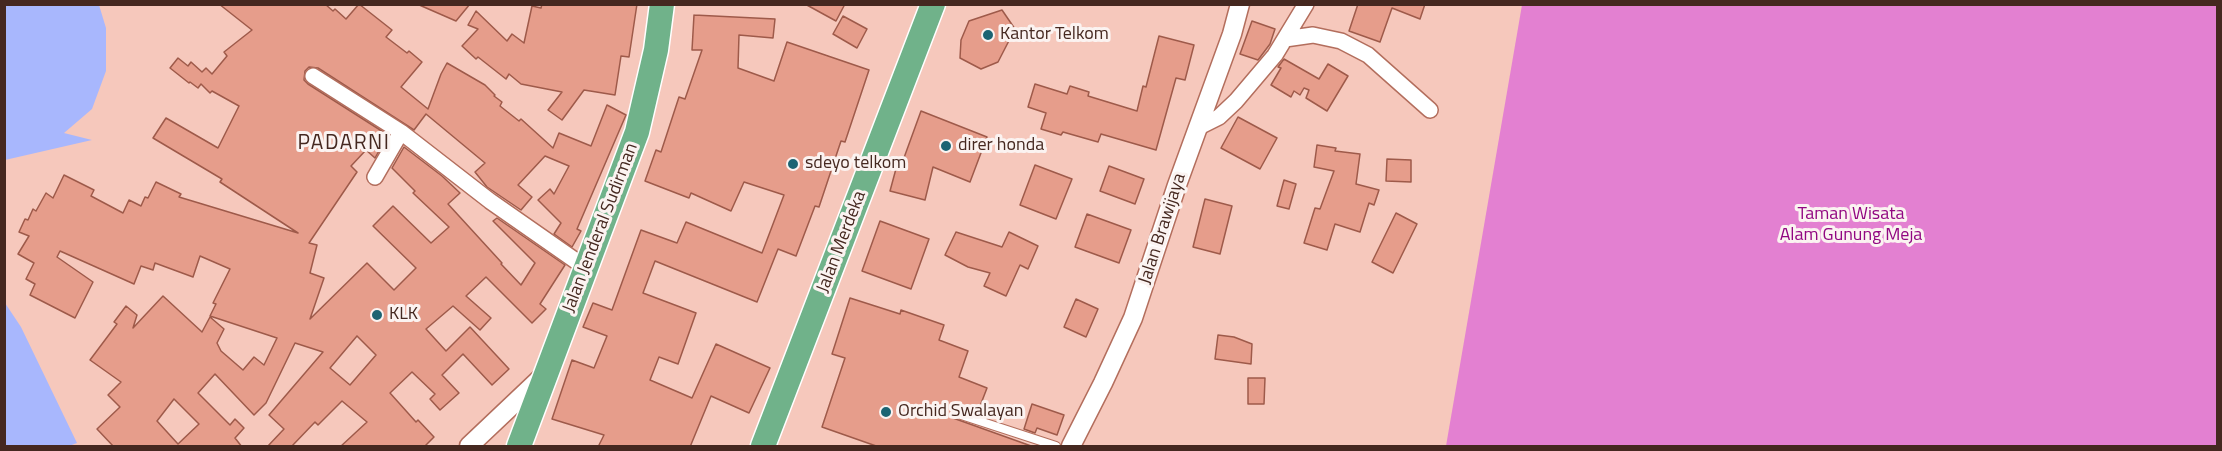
<!DOCTYPE html>
<html>
<head>
<meta charset="utf-8">
<style>
  body { margin:0 }
  #map { position:relative; width:2222px; height:451px; overflow:hidden; background:#f6c8bc; font-family:"Titillium Web",sans-serif }
  canvas { display:block }
  .frame { position:absolute; inset:0; border:6px solid #452820; pointer-events:none }
</style>
</head>
<body>
<div id="map">
<canvas width="2222" height="451"></canvas>
<div class="frame"></div>
</div>
<script>
const ctx = document.querySelector('canvas').getContext('2d');
ctx.lineJoin = 'round';
function paint(path, color) {
  ctx.fillStyle = color;
  ctx.fill(path, 'evenodd');
}
function toPath(rows) {
  const path = new Path2D();
  for (const r of rows) {
    path.moveTo(r[0], r[1]);
    for (let i = 2; i < r.length; i += 2) path.lineTo(r[i], r[i + 1]);
  }
  return path;
}
function strokePath(path, color, width, dash) {
  ctx.strokeStyle = color;
  ctx.lineWidth = width;
  ctx.lineCap = dash ? 'butt' : 'round';
  ctx.setLineDash(dash || []);
  ctx.stroke(path);
}
function drawText(font, color, halo, rows, align = 'center') {
  ctx.font = font + ' "Titillium Web",sans-serif';
  ctx.lineWidth = 6;
  ctx.setLineDash([]);
  ctx.textBaseline = 'middle';
  ctx.strokeStyle = halo;
  ctx.fillStyle = color;
  for (const [text, x, y, turn = 0] of rows) {
    ctx.save();
    ctx.translate(x, y);
    ctx.rotate((+turn || 0) * Math.PI / 180);
    ctx.textAlign = isNaN(turn) ? turn : align;
    if (halo) ctx.strokeText(text, 0, 0);
    ctx.fillText(text, 0, 0);
    ctx.restore();
  }
}
const green = toPath([
  [1522,5,2217,5,2217,446,1446,446]
]);
const water = toPath([
  [4,5,99,5,106,28,106,71,92,109,64,133,92,140,5,160],
  [5,303,21,327,77,443,69,446,5,446]
]);
const building = toPath([
  [219,4,325,4,333,11,335,9,346,19,359,4,392,30,386,37,407,53,409,51,422,62,401,87,428,109,441,74,447,63,485,85,495,95,494,96,502,102,500,106,519,121,521,119,553,148,559,133,591,146,607,105,626,115,577,229,581,231,572,247,554,234,561,223,538,200,550,189,554,194,569,166,545,156,518,185,532,197,521,210,487,187,475,172,485,163,426,114,414,130,318,68,309,67,305,71,304,80,308,84,388,135,375,158,366,150,351,166,357,172,309,243,317,245,310,273,324,278,310,319,367,263,394,290,416,268,373,226,393,206,431,243,449,227,413,193,415,191,392,168,404,147,442,176,460,193,448,204,502,263,501,264,521,285,535,263,493,221,497,218,565,265,540,304,546,309,532,323,486,277,466,296,491,318,480,330,453,306,426,329,446,351,470,327,509,369,492,385,463,354,442,375,459,393,440,410,430,399,435,394,412,372,390,393,416,422,418,420,434,437,424,447,340,447,367,422,342,401,318,425,315,422,291,447,267,447,284,429,269,415,323,352,295,343,266,403,254,415,215,374,198,393,230,425,235,419,244,428,235,438,242,447,114,447,97,429,120,407,108,395,121,382,90,360,117,324,114,322,126,306,137,315,133,328,163,296,202,332,210,317,224,329,217,343,221,351,243,370,254,357,264,365,277,338,210,316,216,304,213,303,230,269,200,256,193,277,155,263,153,270,141,266,134,284,60,251,57,257,93,282,75,318,30,295,35,284,26,279,34,263,18,254,29,236,19,232,25,219,28,220,33,209,36,211,46,193,53,198,64,175,94,190,91,196,123,213,129,200,141,206,145,197,148,198,156,182,181,194,179,197,298,233,220,182,222,179,153,138,166,118,218,148,239,106,212,91,210,93,201,84,198,88,190,82,189,83,170,68,178,58,188,66,191,62,202,72,206,68,212,74,227,56,224,52,252,30,219,4],
  [357,336,376,355,350,385,330,368,357,336],
  [174,399,199,424,178,444,157,421,174,399],
  [417,4,470,4,456,21,417,4],
  [542,4,637,4,629,57,621,56,615,95,584,90,562,120,548,110,562,92,521,84,509,74,506,79,478,57,476,59,462,46,478,29,468,25,476,11,507,41,512,34,524,43,532,6,541,8,542,4],
  [805,4,845,4,836,21,805,4],
  [1358,4,1425,4,1420,19,1392,8,1380,42,1349,31,1358,4],
  [1002,10,1015,29,998,62,981,69,960,58,961,40,969,21,1002,10],
  [694,15,775,19,773,38,739,35,738,68,774,81,787,42,869,70,845,142,841,141,819,207,815,206,796,256,778,249,757,302,655,261,643,293,696,313,678,364,659,357,650,380,692,398,716,344,770,368,749,413,711,396,690,447,598,447,604,435,552,419,572,360,594,368,607,336,583,327,593,303,612,310,641,230,677,243,686,222,762,253,784,195,744,182,731,211,691,193,689,198,645,181,656,150,661,152,679,97,685,99,702,50,692,50,694,15],
  [843,16,867,29,857,48,833,34,843,16],
  [1252,21,1275,29,1270,44,1258,60,1240,54,1252,21],
  [1159,36,1194,45,1185,80,1176,78,1156,150,1101,134,1098,142,1063,132,1061,135,1041,129,1046,113,1028,107,1035,84,1067,94,1070,86,1089,92,1088,96,1137,111,1143,86,1146,87,1159,36],
  [1284,59,1319,79,1328,64,1348,76,1327,111,1306,98,1309,90,1304,88,1300,95,1294,91,1291,97,1271,85,1281,68,1278,67,1284,59],
  [921,111,987,137,970,182,933,167,925,200,890,191,897,165,901,166,921,111],
  [1238,117,1277,138,1260,169,1221,148,1238,117],
  [1317,145,1336,148,1335,151,1360,154,1356,184,1379,190,1374,205,1369,203,1360,232,1335,224,1327,250,1304,243,1315,208,1320,209,1334,171,1314,167,1317,145],
  [1387,159,1411,160,1411,182,1386,181,1387,159],
  [1035,165,1072,179,1056,219,1020,205,1035,165],
  [1109,166,1144,179,1135,204,1100,191,1109,166],
  [1284,180,1296,184,1289,209,1277,206,1284,180],
  [1205,199,1232,206,1220,254,1193,247,1205,199],
  [1396,213,1417,224,1393,273,1372,262,1396,213],
  [1087,214,1131,230,1119,263,1075,247,1087,214],
  [880,221,929,239,911,289,862,271,880,221],
  [956,232,1002,247,1009,232,1038,246,1028,269,1020,265,1006,296,984,286,990,273,968,267,945,255,956,232],
  [850,298,900,314,901,310,944,325,939,340,968,351,959,377,987,388,977,414,957,408,953,412,953,418,1034,447,879,447,822,427,845,358,832,354,850,298],
  [1076,299,1098,309,1086,337,1064,327,1076,299],
  [1218,335,1234,337,1252,344,1251,364,1215,359,1218,335],
  [1248,378,1265,378,1264,404,1248,404,1248,378],
  [1032,404,1064,415,1057,435,1037,428,1035,433,1024,429,1032,404]
]);
const service = toPath([
  [958,414,1056,446]
]);
const minor = toPath([
  [1285,39,1313,35,1341,41,1368,55,1430,110],
  [313,76,401,132,490,201,586,268],
  [1197,128,1219,117,1236,101,1275,55,1306,4],
  [375,177,401,132]
]);
const tertiary = toPath([
  [469,446,544,375],
  [1071,446,1103,383,1133,318,1177,185,1232,34,1240,4]
]);
const trunk = toPath([
  [519,446,637,132,656,50,662,4],
  [763,446,933,4]
]);
const markers = [
  [988,35,6,"#1c6473"],
  [946,146,6,"#1c6473"],
  [793,164,6,"#1c6473"],
  [377,315,6,"#1c6473"],
  [886,412,6,"#1c6473"]
];
const poiNames = [
  ["Kantor Telkom",1000,35],
  ["direr honda",958,146],
  ["sdeyo telkom",805,164],
  ["KLK",389,315],
  ["Orchid Swalayan",898,412]
];
const parkNames = [
  ["Taman Wisata",1851,215],
  ["Alam Gunung Meja",1851,236]
];
const streetNames = [
  ["Jalan Jenderal Sudirman",601,228,-69],
  ["Jalan Brawijaya",1163,229,-72],
  ["Jalan Merdeka",842,242,-69]
];
const quarterNames = [
  ["PADARNI",344,144]
];
paint(green, '#e380d1');
paint(water, '#a8b7fd');
paint(building, '#e69d8b');
strokePath(building, '#9e5a4a', 1.5);
strokePath(service, '#b36e5d', 10);
strokePath(minor, '#b36e5d', 18);
strokePath(tertiary, '#b36e5d', 21);
strokePath(trunk, '#fff', 27);
strokePath(service, '#fff', 8);
strokePath(minor, '#fff', 15);
strokePath(tertiary, '#fff', 18);
strokePath(trunk, '#70b28a', 24);
for (const [x, y, r, color] of markers) {
  const dot = new Path2D();
  dot.arc(x, y, r, 0, 2 * Math.PI);
  ctx.fillStyle = color;
  ctx.fill(dot);
  strokePath(dot, '#fbf3f1', 2);
}
drawText('18px', '#452820', '#fbf3f1', poiNames, 'left');
drawText('18px', '#910681', '#fbf3f1', parkNames);
drawText('18px', '#452820', '#fbf3f1', streetNames);
ctx.letterSpacing = '1.5px';
drawText('21px', '#452820', '#fbf3f1', quarterNames);
ctx.letterSpacing = '0px';
</script>
</body>
</html>
